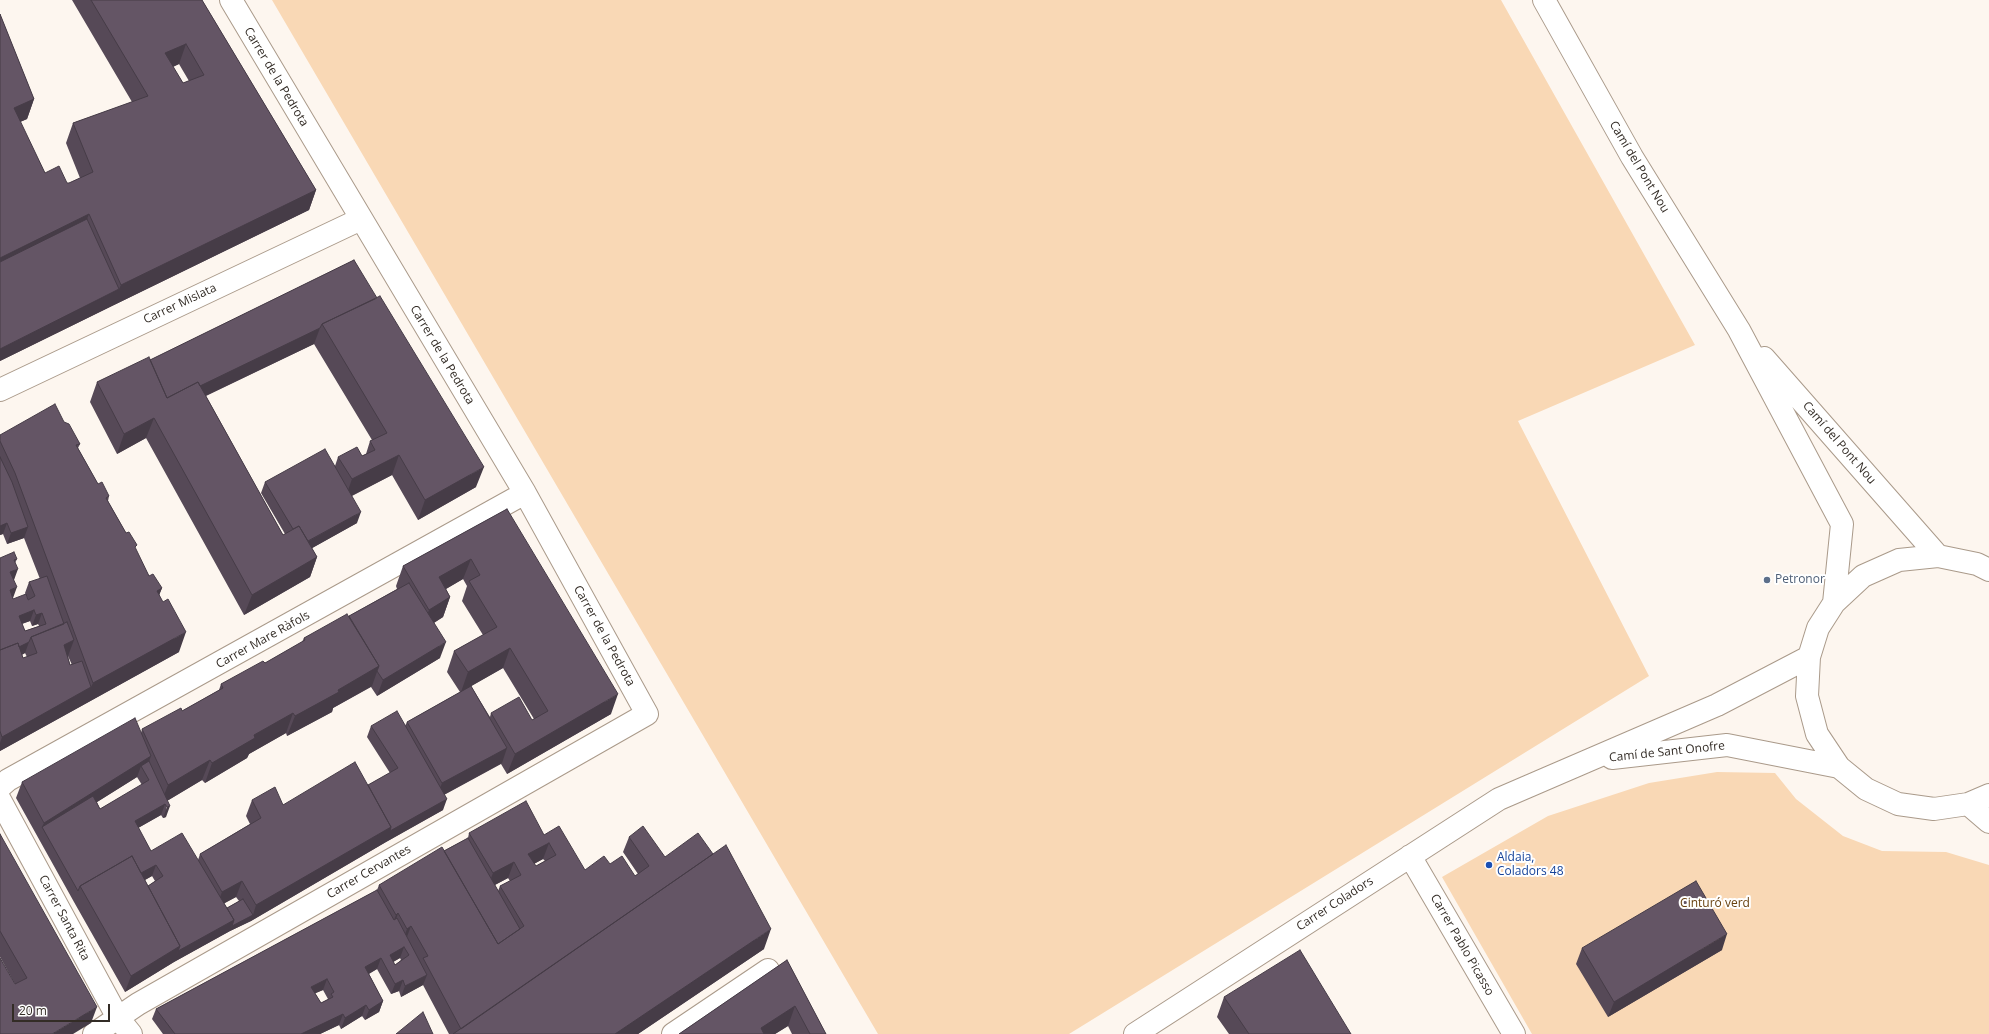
<!DOCTYPE html>
<html>
<head>
<meta charset="utf-8">
<style>
  body { margin:0 }
  #map { position:relative; width:1989px; height:1034px; overflow:hidden; background:#fdf6ef; font-family:"Open Sans",sans-serif }
  canvas { display:block }
  .scale { position:absolute; left:12px; top:1004px; width:98px; height:18px; box-sizing:border-box; border:2px solid #332c26; border-top:0; padding-left:5px; font-size:12px; line-height:14px; white-space:nowrap; color:#332c26; -webkit-text-stroke:3px #fff; paint-order:stroke }
</style>
</head>
<body>
<div id="map">
<canvas width="1989" height="1034"></canvas>
<div class="scale">20 m</div>
</div>
<script>
const ctx = document.querySelector('canvas').getContext('2d');
ctx.lineJoin = 'round';
function paint(path, color) {
  ctx.fillStyle = color;
  ctx.fill(path, 'evenodd');
}
function toPath(rows) {
  const path = new Path2D();
  for (const r of rows) {
    path.moveTo(r[0], r[1]);
    for (let i = 2; i < r.length; i += 2) path.lineTo(r[i], r[i + 1]);
  }
  return path;
}
function strokePath(path, color, width, dash) {
  ctx.strokeStyle = color;
  ctx.lineWidth = width;
  ctx.lineCap = dash ? 'butt' : 'round';
  ctx.setLineDash(dash || []);
  ctx.stroke(path);
}
function drawText(font, color, halo, rows, align = 'center') {
  ctx.font = font + ' "Open Sans",sans-serif';
  ctx.lineWidth = 4;
  ctx.setLineDash([]);
  ctx.textBaseline = 'middle';
  ctx.strokeStyle = halo;
  ctx.fillStyle = color;
  for (const [text, x, y, turn = 0] of rows) {
    ctx.save();
    ctx.translate(x, y);
    ctx.rotate((+turn || 0) * Math.PI / 180);
    ctx.textAlign = isNaN(turn) ? turn : align;
    if (halo) ctx.strokeText(text, 0, 0);
    ctx.fillText(text, 0, 0);
    ctx.restore();
  }
}
const green = toPath([
  [272,0,1501,0,1695,345,1518,421,1649,676,1069,1034,878,1034],
  [1717,772,1775,773,1796,799,1843,836,1882,851,1946,852,1989,865,1989,1034,1532,1034,1442,877,1548,816,1649,783]
]);
const minor = toPath([
  [1544,0,1632,157,1739,330,1842,524,1834,603],
  [1764,358,1938,556],
  [0,390,361,219],
  [1989,570,1977,564,1938,556,1899,560,1863,576,1834,603,1818,628,1809,657,1807,696,1817,734,1839,767,1866,789,1898,804,1934,809,1968,804,1989,795],
  [1612,758,1727,745,1839,767],
  [0,787,8,780,525,493],
  [0,800,118,1018,131,1034],
  [1968,804,1989,822],
  [1410,856,1514,1034],
  [94,1034,138,1004,647,714,525,493,231,0],
  [673,1034,768,970],
  [1135,1034,1499,799,1717,705,1809,657]
]);
const wall = toPath([
  [72,0,202,0,316,190,309,210,114,305,0,361,0,14,34,99,27,119,20,122,45,173,67,183,69,183,80,178,66,143,73,123,132,102],
  [179,64,189,81,183,83,173,67],
  [354,260,476,487,418,520,392,475,352,496,357,523,312,548,317,557,310,577,244,615,146,438,117,454,90,402,97,382,150,360],
  [314,344,372,440,370,441,366,454,362,456,338,457,335,466,265,482,261,493,285,534,283,535,206,396],
  [64,422,80,444,78,448,98,484,109,496,108,501,135,549,149,576,162,588,159,595,179,652,0,751,0,558,17,559,15,563,14,580,13,598,13,599,28,600,25,593,29,582,40,579,24,538,7,544,3,534,0,535,0,435],
  [30,621,32,626,38,624,39,626,25,631,22,624],
  [25,653,27,657,23,658,22,655],
  [68,656,72,665,70,665],
  [507,509,611,714,507,774,501,764,444,795,443,810,386,842,251,921,230,931,174,962,125,992,74,902,16,798,22,782,141,733,142,729,182,711,219,690,221,684,265,663,302,642,304,638,349,616,397,589,396,586,403,566],
  [463,579,467,586,462,601,483,635,454,651,447,672,460,692,407,722,405,726,371,726,367,737,390,773,368,785,283,805,252,800,246,816,250,824,200,854,198,860,151,851,138,828,161,815,163,818,166,817,167,801,202,780,205,783,247,758,249,754,286,733,287,736,332,712,333,708,371,687,377,696,440,658,434,623,443,617,450,597,446,589],
  [503,668,534,719,532,720,491,713,490,717,471,686],
  [137,777,142,785,100,809,97,802],
  [152,876,155,881,148,886,145,880],
  [236,897,239,901,227,908,224,903],
  [469,833,544,835,585,870,610,864,635,876,638,874,623,852,629,837,665,857,764,949,638,1034,449,1034,423,985,401,997,399,991,391,994,377,969,369,974,383,1001,379,1012,365,1020,362,1016,341,1029,339,1025,320,1034,163,1034,152,1019,156,1009,377,890,379,885,468,838],
  [543,859,545,861,536,866,534,864],
  [508,878,510,881,500,886,498,891,495,885],
  [400,958,401,960,395,965,393,962],
  [323,990,328,999,321,1003,315,993],
  [0,834,91,1023,15,984,0,957],
  [1582,948,1722,950,1608,1017,1576,964],
  [787,960,826,1034,792,1034,788,1026,775,1034,679,1034],
  [1224,997,1351,1034,1229,1034,1217,1017]
]);
const shadedWall = toPath([
  [186,44,179,64,158,73,165,53],
  [34,99,27,119,6,128,14,108],
  [316,190,309,210,114,305,0,361,0,349,119,289,121,285],
  [89,214,81,234,0,275,0,258],
  [320,328,314,344,159,418,165,402],
  [154,418,146,438,117,454,124,434],
  [399,455,392,475,345,499,352,479],
  [484,467,476,487,418,520,425,500],
  [361,512,357,523,298,556,302,545],
  [7,523,3,534,0,535,0,526],
  [28,527,24,538,7,544,11,533],
  [317,557,310,577,244,615,252,595],
  [471,559,463,579,432,597,439,577],
  [18,569,14,580,10,572],
  [17,587,13,598,10,590],
  [162,588,154,608,157,591],
  [450,597,443,617,422,630,429,610],
  [34,610,30,621,15,626,19,616],
  [42,613,38,624,32,626,36,615],
  [186,632,179,652,0,751,0,743,2,737,91,687,93,683],
  [74,640,68,656,58,660,64,645],
  [29,642,25,653,0,664,0,654],
  [446,642,440,658,377,696,383,680],
  [510,648,503,668,461,692,468,672],
  [379,666,372,686,333,708,332,712,287,736,295,716,338,690],
  [618,694,611,714,507,774,515,754],
  [293,713,286,733,249,754,247,758,205,783,212,763,254,735],
  [507,748,502,763,436,799,442,783],
  [151,756,145,772,141,766,137,777,46,834,42,827,44,823],
  [210,760,202,780,160,805,168,785],
  [447,799,443,810,386,842,251,921,230,931,232,926,253,915,256,905,391,827],
  [165,804,161,815,131,832,135,821],
  [170,806,166,817,163,818,167,807],
  [549,843,543,859,522,870,528,854],
  [514,862,508,878,487,889,493,873],
  [156,865,152,876,134,886,138,875],
  [242,881,236,897,216,908,222,892],
  [398,913,393,929,390,931,396,915],
  [234,920,230,931,174,962,178,951],
  [411,926,405,942,401,945,407,929],
  [771,929,764,949,638,1034,615,1034],
  [1727,934,1722,950,1608,1017,1614,1002],
  [180,946,174,962,125,992,131,976],
  [404,947,400,958,386,966,390,955],
  [381,958,377,969,361,978,365,967],
  [427,975,423,985,401,997,405,986],
  [327,979,323,990,307,997,311,987],
  [403,980,399,991,391,994,395,984],
  [383,1001,379,1012,365,1020,369,1010],
  [366,1005,362,1016,341,1029,345,1018],
  [795,1006,788,1026,775,1034,759,1034,761,1028],
  [97,1007,91,1023,73,1034,52,1034],
  [343,1014,339,1025,320,1034,301,1034]
]);
const building = toPath([
  [91,0,202,0,316,190,121,285,89,214,0,258,0,14,34,99,14,108,45,173,59,166,67,183,69,183,93,172,73,123,148,96,91,0],
  [186,44,204,75,183,83,165,53,186,44],
  [87,219,119,289,0,349,0,262,87,219],
  [354,260,377,298,322,324,320,328,200,386,198,382,167,398,150,360,354,260],
  [380,296,484,467,425,500,399,455,352,479,338,457,357,447,362,456,375,450,370,441,387,433,322,324,380,296],
  [149,357,167,398,198,382,283,535,299,526,317,557,252,595,154,418,124,434,97,382,149,357],
  [55,404,64,422,69,424,80,444,76,445,98,484,102,482,109,496,106,498,126,533,129,532,137,545,135,547,149,576,153,574,162,588,157,591,163,602,168,599,186,632,93,683,15,473,0,441,0,435,55,404],
  [325,449,361,512,308,541,299,526,293,529,265,482,325,449],
  [0,457,12,482,28,527,11,533,7,523,0,526,0,457],
  [507,509,618,694,515,754,491,713,519,697,532,720,548,711,510,648,468,672,454,651,497,627,469,581,480,575,471,559,439,577,450,597,429,610,403,566,507,509],
  [14,552,17,559,14,560,18,569,10,572,17,587,10,590,13,599,26,594,28,600,35,596,29,582,47,576,64,624,31,637,29,642,19,647,18,643,0,650,0,558,14,552],
  [34,610,36,615,42,613,46,624,25,631,19,616,34,610],
  [409,583,446,642,383,680,377,671,379,666,349,616,409,583],
  [347,614,379,666,338,690,339,692,295,716,293,713,254,735,255,738,212,763,210,760,168,785,142,729,181,708,182,711,223,688,221,684,263,661,265,663,305,640,304,638,347,614],
  [67,622,74,640,64,645,70,665,82,661,91,687,2,737,0,731,0,650,18,643,23,658,37,653,31,637,67,622],
  [471,686,507,748,442,783,407,722,471,686],
  [397,711,447,799,390,831,391,827,368,785,398,768,371,726,397,711],
  [135,718,151,756,44,823,22,782,135,718],
  [149,761,170,806,167,807,165,804,135,821,151,851,182,833,234,920,178,951,180,946,148,886,163,876,156,865,141,873,132,856,80,886,78,891,42,827,93,796,100,809,149,780,141,766,149,761],
  [355,762,391,827,256,905,242,881,222,892,200,854,261,818,252,800,275,787,283,805,355,762],
  [526,801,544,835,559,826,585,870,604,856,610,864,622,856,635,876,649,866,629,837,643,826,665,857,698,833,713,854,461,1029,423,958,428,956,411,926,407,929,398,913,396,915,379,885,442,847,498,944,524,926,500,886,521,875,514,862,493,873,469,833,526,801],
  [549,843,556,855,536,866,528,854,549,843],
  [0,834,97,1007,52,1034,0,1034,0,958,15,984,27,978,0,931,0,834],
  [468,838,520,929,498,944,444,851,468,838],
  [726,845,771,929,615,1034,453,1034,726,845],
  [132,856,180,946,131,976,80,886,132,856],
  [1696,881,1727,934,1614,1002,1582,948,1696,881],
  [377,890,394,920,397,918,427,975,405,986,403,980,395,984,381,958,365,967,383,1001,369,1010,366,1005,345,1018,343,1014,301,1034,175,1034,156,1009,377,890],
  [404,947,409,955,395,965,390,955,404,947],
  [327,979,334,992,331,994,333,997,321,1003,311,987,327,979],
  [243,899,253,915,232,926,234,920,227,908,243,899],
  [1300,950,1351,1034,1249,1034,1224,997,1300,950],
  [787,960,826,1034,810,1034,795,1006,761,1028,764,1034,679,1034,787,960],
  [423,1012,433,1034,396,1034,423,1012]
]);
const markers = [
  [1767,580,4,"#5c6f8a"],
  [1489,865,4,"#1a4fb4"]
];
const streetNames = [
  ["Carrer de la Pedrota",276,77,59],
  ["Camí del Pont Nou",1639,167,59],
  ["Carrer Mislata",180,304,-25],
  ["Carrer de la Pedrota",442,355,59],
  ["Camí del Pont Nou",1839,443,49],
  ["Carrer de la Pedrota",604,636,61],
  ["Carrer Mare Ràfols",263,640,-29],
  ["Camí de Sant Onofre",1667,752,-6],
  ["Carrer Cervantes",369,872,-30],
  ["Carrer Coladors",1335,904,-33],
  ["Carrer Santa Rita",64,918,62],
  ["Carrer Pablo Picasso",1462,945,60]
];
const serviceNames = [
  ["Petronor",1775,580]
];
const transitNames = [
  ["Aldaia,",1497,858],
  ["Coladors 48",1497,872]
];
const parkNames = [
  ["Cinturó verd",1715,904]
];
paint(green, '#f9d8b5');
strokePath(minor, '#aa9a8a', 24);
strokePath(minor, '#fff', 22);
paint(wall, '#564957');
paint(shadedWall, '#463c47');
paint(building, '#645565');
strokePath(building, '#463c47', 1);
for (const [x, y, r, color] of markers) {
  const dot = new Path2D();
  dot.arc(x, y, r, 0, 2 * Math.PI);
  ctx.fillStyle = color;
  ctx.fill(dot);
  strokePath(dot, '#fff', 1.5);
}
drawText('12px', '#332c26', '#fff', streetNames);
drawText('12px', '#4e5e75', '#fff', serviceNames, 'left');
drawText('12px', '#164399', '#fff', transitNames, 'left');
drawText('12px', '#694210', '#fff', parkNames);
</script>
</body>
</html>
